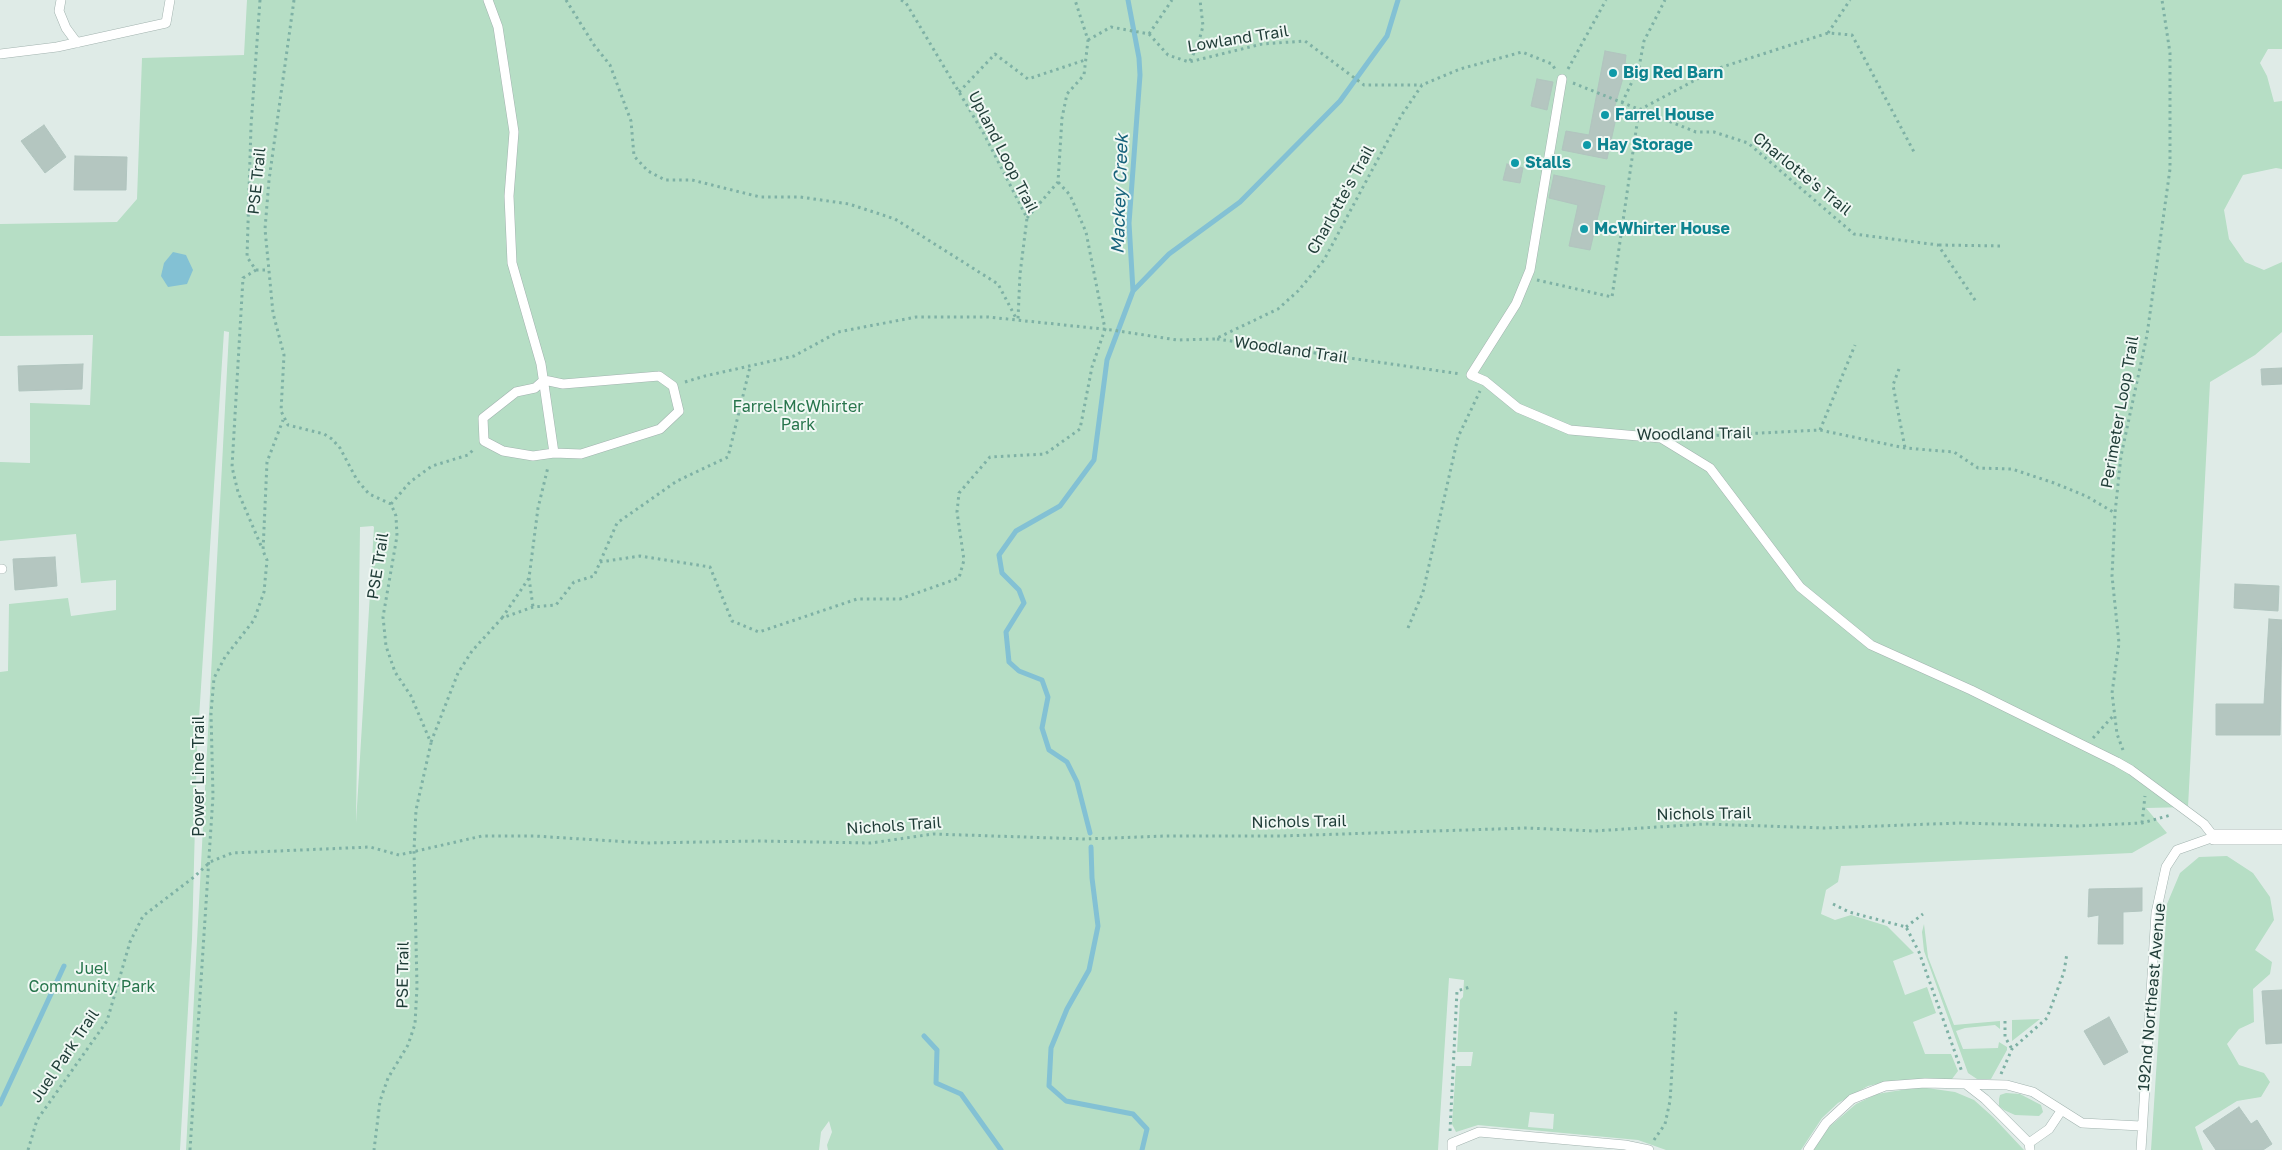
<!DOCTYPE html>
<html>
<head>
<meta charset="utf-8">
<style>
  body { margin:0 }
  canvas { display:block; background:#dfebe7 }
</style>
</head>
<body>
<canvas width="2282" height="1150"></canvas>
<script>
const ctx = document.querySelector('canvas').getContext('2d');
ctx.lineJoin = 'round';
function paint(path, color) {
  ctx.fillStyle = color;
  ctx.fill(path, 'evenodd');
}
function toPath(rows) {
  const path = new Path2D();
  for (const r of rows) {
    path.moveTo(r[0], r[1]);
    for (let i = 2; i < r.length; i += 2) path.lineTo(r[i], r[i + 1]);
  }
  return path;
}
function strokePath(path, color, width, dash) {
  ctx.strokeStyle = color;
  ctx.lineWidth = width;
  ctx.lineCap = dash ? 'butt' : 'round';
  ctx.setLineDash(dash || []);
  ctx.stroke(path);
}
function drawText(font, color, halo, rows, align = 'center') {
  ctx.font = font + ' "Golos Text",sans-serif';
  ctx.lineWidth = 4;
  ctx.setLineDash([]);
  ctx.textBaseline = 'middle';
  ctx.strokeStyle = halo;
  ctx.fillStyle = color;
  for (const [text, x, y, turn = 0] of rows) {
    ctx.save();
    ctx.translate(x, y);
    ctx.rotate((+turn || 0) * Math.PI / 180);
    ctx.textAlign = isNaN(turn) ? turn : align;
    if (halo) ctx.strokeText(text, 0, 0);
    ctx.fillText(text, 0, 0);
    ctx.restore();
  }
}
const green = toPath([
  [247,0,2282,0,2282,49,2268,49,2260,63,2267,76,2274,102,2282,101,2282,169,2276,168,2243,175,2224,210,2229,239,2245,262,2264,270,2282,262,2282,332,2255,355,2210,382,2188,807,2146,808,2167,833,2132,853,1841,866,1838,882,1826,890,1821,914,1835,920,1851,915,1887,926,1914,953,1893,961,1905,995,1927,987,1936,1013,1913,1022,1925,1054,1951,1054,1958,1071,1952,1079,1890,1081,1868,1086,1838,1103,1822,1118,1801,1150,1666,1150,1638,1140,1478,1125,1456,1132,1452,1124,1456,1066,1471,1066,1473,1052,1457,1052,1460,1000,1463,997,1464,980,1449,978,1438,1150,828,1150,827,1145,832,1132,829,1121,821,1132,819,1150,186,1150,229,332,224,331,197,749,192,939,180,1150,0,1150,0,672,8,671,9,604,68,598,71,616,116,610,116,580,81,583,76,534,0,541,0,462,30,463,30,403,90,405,93,335,0,336,0,224,117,222,137,199,142,58,244,55],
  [373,526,374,527,356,823,360,527],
  [1530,1112,1554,1114,1553,1129,1528,1127],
  [2227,856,2253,873,2270,897,2274,920,2255,950,2272,962,2270,974,2253,989,2254,1022,2239,1029,2227,1044,2239,1065,2264,1073,2270,1082,2261,1097,2237,1101,2195,1127,2203,1150,2151,1150,2167,904,2180,873,2199,857],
  [1924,924,1928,957,1954,1025,2000,1021,2000,1029,1995,1025,1965,1028,1956,1031,1963,1049,1998,1048,1999,1042,2007,1047,2007,1050,1991,1079,1977,1079,1968,1073,1924,951,1922,932],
  [2040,1019,2012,1041,2012,1020],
  [1920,1087,1955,1092,1974,1100,1993,1117,2024,1150,1813,1150,1828,1128,1856,1104,1877,1094],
  [2006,1093,2020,1094,2041,1105,2043,1112,2039,1116,2015,1115,2004,1110,1999,1106,1999,1099,2000,1095]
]);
const water = toPath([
  [173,252,186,255,193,270,187,284,168,287,161,276,164,263]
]);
const stream = toPath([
  [1133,291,1169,254,1240,202,1340,101,1387,36,1398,0],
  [1090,833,1077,782,1067,762,1049,750,1042,728,1048,697,1042,680,1019,671,1009,662,1006,632,1024,603,1019,590,1002,573,999,555,1016,531,1060,506,1094,460,1107,360,1133,291,1129,223,1140,75,1139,58,1128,0],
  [1091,847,1092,878,1098,926,1089,970,1067,1009,1051,1048,1049,1086,1066,1101,1133,1114,1147,1129,1142,1150],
  [924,1036,937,1050,936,1083,961,1094,1001,1150],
  [0,1104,64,966]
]);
const building = toPath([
  [1605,51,1626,55,1625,64,1627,64,1614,109,1618,109,1607,159,1562,150,1566,131,1589,135,1605,51],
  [1537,79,1553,82,1547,110,1531,106,1537,79],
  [44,125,66,157,45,173,21,141,44,125],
  [75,156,127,157,126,190,74,190,75,156],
  [1507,164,1523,168,1520,183,1503,180,1507,164],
  [1554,175,1605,186,1590,250,1569,246,1578,205,1549,198,1554,175],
  [83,364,82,389,19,391,18,366,83,364],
  [2282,368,2282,384,2262,385,2261,369,2282,368],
  [55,557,57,586,15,590,13,559,55,557],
  [2235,584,2279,586,2278,611,2234,608,2235,584],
  [2269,619,2282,620,2280,735,2216,735,2216,704,2264,704,2269,619],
  [2142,888,2142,911,2123,912,2123,944,2098,944,2099,915,2088,917,2089,889,2142,888],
  [2282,990,2282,1043,2266,1044,2262,991,2282,990],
  [2109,1017,2128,1052,2104,1065,2084,1031,2109,1017],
  [2239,1107,2251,1124,2257,1120,2272,1144,2263,1150,2216,1150,2203,1131,2239,1107]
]);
const path = toPath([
  [260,0,251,126,247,257,256,270,243,278,232,467,238,492,262,548],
  [294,0,269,180,265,229,273,313,284,355,281,411,288,425,324,434,332,439,340,448,357,480,369,494,391,504,396,516,397,536,383,617,386,646,395,672,411,696,431,743,416,810,414,850,417,987,415,1024,408,1045,388,1078,380,1101,374,1150],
  [566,0,594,45,610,65,631,121,634,156,648,171,665,180,692,180,760,197,800,197,849,204,895,219,998,284,1017,320],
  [901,0,906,3,984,134,1027,218,1020,274,1018,319],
  [1828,33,1850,0],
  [1149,34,1172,0],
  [1088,40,1111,27,1149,34,1168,55,1189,62,1262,44,1305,41,1364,85,1422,85],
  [1190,61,1198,45,1203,26,1200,0],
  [1568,69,1606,0],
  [1573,83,1696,132,1714,132,1748,143,1854,234,1938,245,1977,303],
  [959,92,995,54,1028,79,1085,60],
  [1622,103,1639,67,1644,41,1665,0],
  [1027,218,1058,182,1062,118,1067,94,1084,75,1088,40,1075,0],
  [1939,245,2003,246],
  [256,270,269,270],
  [1537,280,1612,297,1639,110,1716,69,1828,33,1852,35,1914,152],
  [1217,339,1461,374],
  [1899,369,1893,385,1905,448],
  [685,382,705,376,794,356,838,332,916,317,988,317,1112,330,1177,340,1215,339,1278,309,1298,291,1324,260,1401,116,1422,85,1460,69,1522,52,1552,64,1555,69],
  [1820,430,1855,345],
  [1684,437,1820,430,1905,448,1954,452,1978,468,2012,469,2054,483,2086,496,2115,513],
  [391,504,410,482,432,466,468,455,474,449],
  [600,562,640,556,710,567,732,621,759,632,857,599,900,599,959,578,964,560,957,512,959,493,990,457,1045,454,1080,429,1092,367,1105,329,1086,232,1070,195,1058,182],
  [529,578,533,607],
  [502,618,529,578,538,508,548,467],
  [1408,628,1423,592,1458,437,1480,391],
  [2093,738,2114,715],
  [431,742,458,673,472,651,502,618,533,607,556,605,574,582,594,576,617,523,677,481,728,457,750,367],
  [2123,750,2117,734,2112,693,2119,643,2112,576,2115,513,2121,456,2147,335,2170,169,2170,53,2162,0],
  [2142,823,2145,796],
  [1833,904,1849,912,1906,927,1919,952,1962,1072],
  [1906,927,1923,914],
  [2005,1021,2005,1037,2012,1049],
  [2001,1074,2012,1049,2047,1018,2064,972,2067,953],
  [1450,1131,1457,991,1470,987],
  [1654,1140,1665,1124,1670,1101,1676,1008],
  [28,1150,37,1120,107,1021,130,942,143,916,194,877,210,862,232,853,370,847,399,855,482,836,534,836,646,843,759,841,871,843,933,834,1085,839,1166,836,1281,836,1527,828,1594,831,1705,824,1825,828,1959,823,2077,826,2142,823,2171,815],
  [190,1150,213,796,211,713,214,678,225,657,254,620,264,592,267,560,263,551,267,462,283,420]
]);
const service = toPath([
  [61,0,59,11,66,28,77,43],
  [488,0,498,27,514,132,509,196,512,263,541,364,554,453],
  [0,54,57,47,166,23,170,0],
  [1562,79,1530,270,1516,304,1471,375,1485,381,1518,408,1570,430,1661,438,1710,468,1800,587,1871,645,1971,690,2117,762,2131,770,2204,824,2214,837,2177,850,2166,867,2156,913,2141,1150],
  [659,376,673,386,679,411,660,429,581,454,554,453,533,456,503,451,484,441,483,418,516,392,535,388,544,380,563,384,659,376],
  [0,569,2,569],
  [1967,1085,1985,1099,2029,1143,2030,1150],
  [2029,1143,2049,1129,2061,1111],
  [1452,1150,1452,1143,1479,1132,1625,1145,1649,1150],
  [1808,1150,1826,1123,1852,1099,1885,1086,1925,1083,2007,1085,2033,1092,2082,1123,2141,1126]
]);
const minor = toPath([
  [2214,837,2282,837]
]);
const markers = [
  [1613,73,5,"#0f9aa8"],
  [1605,115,5,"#0f9aa8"],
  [1587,145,5,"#0f9aa8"],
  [1515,163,5,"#0f9aa8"],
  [1584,229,5,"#0f9aa8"]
];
const streetNames = [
  ["Lowland Trail",1238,39,-9],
  ["Upland Loop Trail",1003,152,63],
  ["Charlotte's Trail",1802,174,39],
  ["PSE Trail",257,181,-84],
  ["Charlotte's Trail",1341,200,-61],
  ["Woodland Trail",1291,350,8],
  ["Perimeter Loop Trail",2120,412,-80],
  ["Woodland Trail",1694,434,-1],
  ["PSE Trail",378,566,-81],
  ["Power Line Trail",199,776,-90],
  ["Nichols Trail",1704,814,-1],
  ["Nichols Trail",1299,822,-1],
  ["Nichols Trail",894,826,-4],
  ["PSE Trail",403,975,-89],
  ["192nd Northeast Avenue",2152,997,-85],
  ["Juel Park Trail",65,1056,-56]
];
const cultureNames = [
  ["Big Red Barn",1623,73],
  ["Farrel House",1615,115],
  ["Hay Storage",1597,145],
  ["Stalls",1525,163],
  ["McWhirter House",1594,229]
];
const parkNames = [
  ["Farrel-McWhirter",798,407],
  ["Park",798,425],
  ["Juel",92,969],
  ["Community Park",92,987]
];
const waterNames = [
  ["Mackey Creek",1120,194,-88]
];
paint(green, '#b6dec5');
paint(water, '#83c1d4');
strokePath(stream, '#83c1d4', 5);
paint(building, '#b4c6c0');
strokePath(building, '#b1c5bf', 1);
strokePath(service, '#a2b3af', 10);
strokePath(minor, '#a2b3af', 16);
strokePath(path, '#7eb1a5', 3, [2.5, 4]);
strokePath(service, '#fff', 9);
strokePath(minor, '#fff', 15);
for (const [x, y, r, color] of markers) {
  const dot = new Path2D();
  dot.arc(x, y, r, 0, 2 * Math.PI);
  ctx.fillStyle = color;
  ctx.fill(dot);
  strokePath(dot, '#f0f8f4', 2);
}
drawText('16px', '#1f3c37', '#f0f8f4', streetNames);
drawText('bold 16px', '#0d838f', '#f0f8f4', cultureNames, 'left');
drawText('16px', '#27754c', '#f0f8f4', parkNames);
drawText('italic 18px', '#16627b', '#f0f8f4', waterNames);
</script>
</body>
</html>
